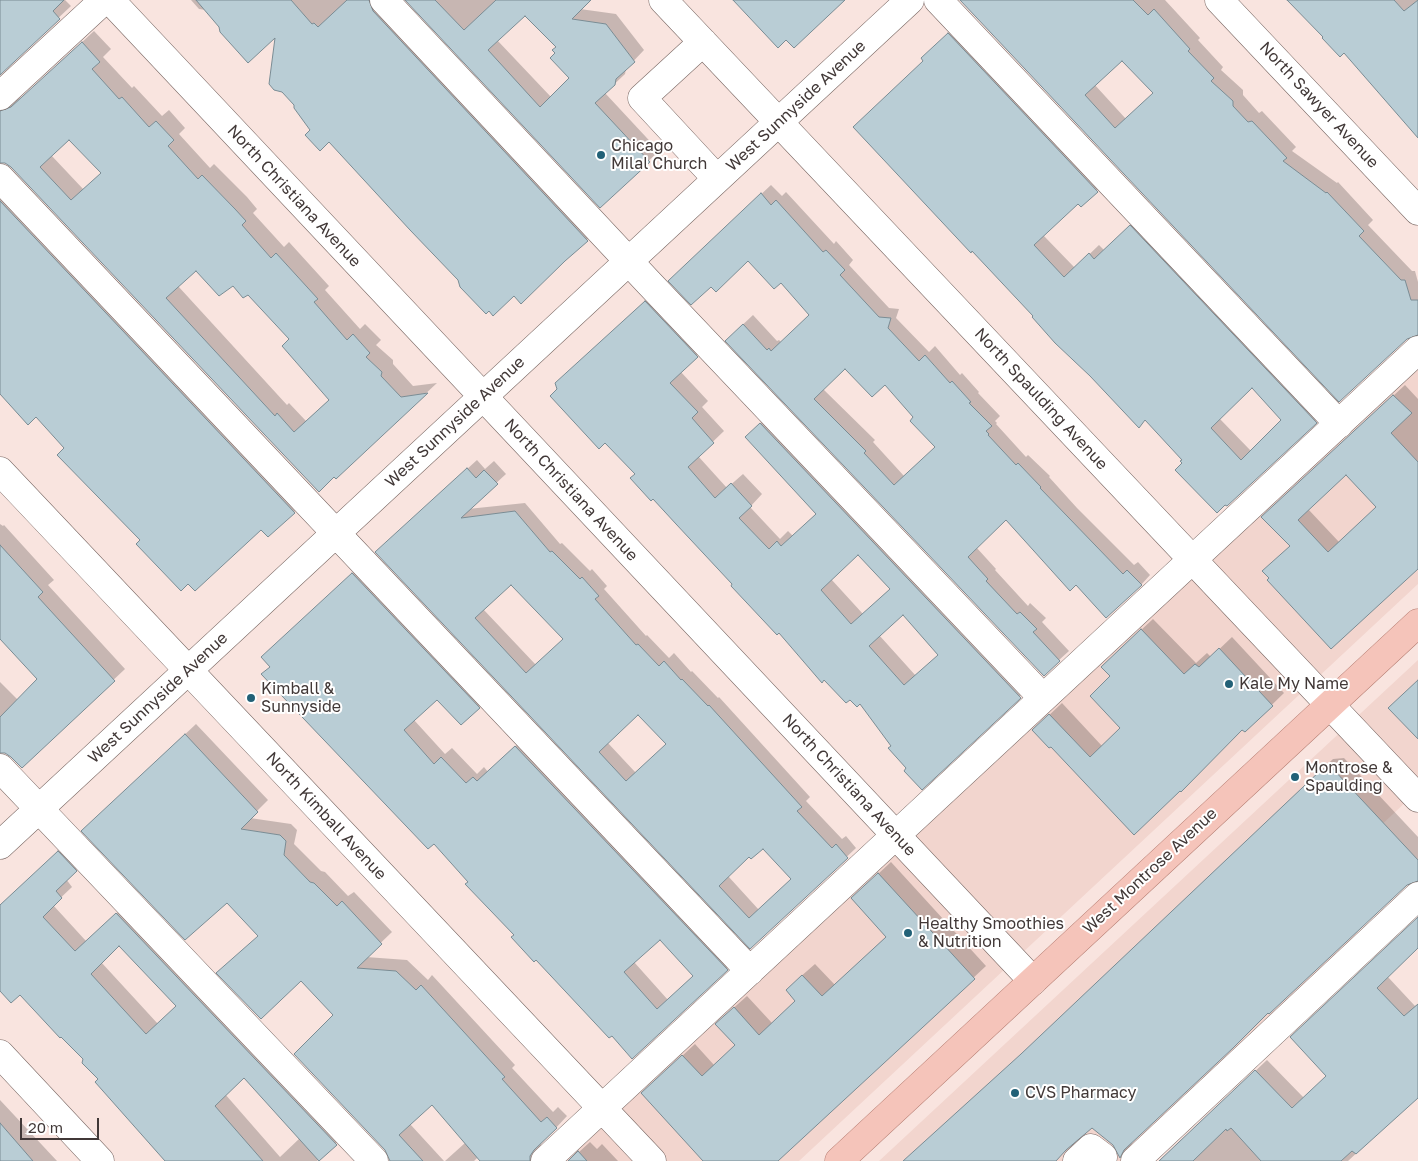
<!DOCTYPE html>
<html>
<head>
<meta charset="utf-8">
<style>
  body { margin:0 }
  #map { position:relative; width:1418px; height:1161px; overflow:hidden; background:#f9e4df; font-family:"Golos Text",sans-serif }
  canvas { display:block }
  .scale { position:absolute; left:20px; top:1118px; width:79px; height:22px; box-sizing:border-box; border:2px solid #413837; border-top:0; padding-left:6px; font-size:15px; line-height:18px; white-space:nowrap; color:#413837; -webkit-text-stroke:4px #fff; paint-order:stroke }
</style>
</head>
<body>
<div id="map">
<canvas width="1418" height="1161"></canvas>
<div class="scale">20 m</div>
</div>
<script>
const ctx = document.querySelector('canvas').getContext('2d');
ctx.lineJoin = 'round';
function paint(path, color) {
  ctx.fillStyle = color;
  ctx.fill(path, 'evenodd');
}
function toPath(rows) {
  const path = new Path2D();
  for (const r of rows) {
    path.moveTo(r[0], r[1]);
    for (let i = 2; i < r.length; i += 2) path.lineTo(r[i], r[i + 1]);
  }
  return path;
}
function strokePath(path, color, width, dash) {
  ctx.strokeStyle = color;
  ctx.lineWidth = width;
  ctx.lineCap = dash ? 'butt' : 'round';
  ctx.setLineDash(dash || []);
  ctx.stroke(path);
}
function drawText(font, color, halo, rows, align = 'center') {
  ctx.font = font + ' "Golos Text",sans-serif';
  ctx.lineWidth = 4;
  ctx.setLineDash([]);
  ctx.textBaseline = 'middle';
  ctx.strokeStyle = halo;
  ctx.fillStyle = color;
  for (const [text, x, y, turn = 0] of rows) {
    ctx.save();
    ctx.translate(x, y);
    ctx.rotate((+turn || 0) * Math.PI / 180);
    ctx.textAlign = isNaN(turn) ? turn : align;
    if (halo) ctx.strokeText(text, 0, 0);
    ctx.fillText(text, 0, 0);
    ctx.restore();
  }
}
const built = toPath([
  [1418,349,1418,584,799,1161,540,1161],
  [1418,660,1418,804,1411,797,1316,887,1366,941,1131,1161,879,1161]
]);
const shadow = toPath([
  [0,0,65,0,71,6,0,73],
  [191,0,382,0,598,230,564,260,514,294,459,280,330,140,311,131,277,35,220,27,206,10,199,9],
  [407,0,589,0,580,9,616,14,644,50,626,69,625,74,605,93,659,151,600,206],
  [525,14,557,47,556,53,571,78,551,97,497,40],
  [973,0,1165,0,1200,38,1198,40,1223,67,1221,70,1243,90,1243,95,1259,113,1262,111,1296,147,1292,151,1337,183,1338,182,1373,220,1368,225,1412,271,1415,271,1418,282,1418,334,1407,338,1339,400],
  [1122,59,1155,93,1126,119,1094,84],
  [1288,0,1418,0,1418,136,1344,51,1325,37],
  [958,25,1106,181,1081,206,1078,202,1043,235,1075,268,1099,245,1104,250,1140,217,1325,412,1225,503,1184,463,1184,460,1146,419,1139,426,1035,316,923,58],
  [1252,386,1283,420,1251,451,1219,418],
  [94,31,111,49,103,57,132,88,134,86,162,116,169,110,185,128,179,134,210,168,214,164,247,197,257,209,253,213,284,247,289,242,329,286,325,290,360,329,365,324,381,340,376,345,393,360,393,364,413,386,437,383,336,477,12,166,4,162,0,162,0,95,16,100,24,96],
  [70,138,102,172,84,190,51,155],
  [196,269,233,285,248,293,291,339,330,399,306,421,289,403,287,405,178,286],
  [0,177,306,501,268,536,261,529,142,540,66,447,36,415,0,393],
  [771,185,782,196,786,192,834,244,836,241,853,260,849,265,889,308,899,309,896,318,929,352,935,346,960,375,962,373,979,392,978,393,1000,416,995,421,997,423,996,424,1026,457,1028,455,1050,476,1049,477,1077,508,1134,565,1138,562,1150,575,1141,585,1076,583,1006,518,976,547,996,569,995,570,1028,606,1030,603,1046,618,1042,622,1069,651,1059,660,736,331,753,315,777,341,779,340,782,343,811,315,781,281,748,259,711,285,679,271],
  [845,367,885,383,915,417,936,447,904,476,873,442,875,440,823,389],
  [656,291,707,345,680,371,708,401,702,407,724,431,698,456,727,488,743,474,762,494,750,507,780,539,788,531,793,536,817,513,757,426,772,413,1031,686,922,788,861,702,779,632,734,584,636,474,558,389,568,372],
  [858,553,891,588,863,614,831,579],
  [903,613,939,655,916,676,879,635],
  [1405,385,1418,399,1418,567,1332,647,1291,545,1274,506],
  [1346,473,1377,507,1339,542,1308,509],
  [477,460,485,469,494,461,506,474,468,509,525,503,560,544,562,543,590,571,592,569,607,586,604,589,646,636,647,635,669,658,674,653,691,672,692,671,718,698,719,697,810,797,806,801,842,839,846,836,856,848,751,947,386,543],
  [511,583,565,638,536,665,483,609],
  [639,714,668,744,636,773,607,742],
  [763,847,792,879,759,910,728,876,748,855],
  [0,524,3,526,4,525,54,580,48,585,125,669,22,766,12,756,5,752,0,752,0,682,18,700,39,679,0,637],
  [363,564,489,697,479,707,437,698,414,720,445,754,452,748,477,774,484,767,488,772,526,736,737,959,632,1057,515,935,470,882,271,666,273,647],
  [661,938,694,975,668,1000,634,962],
  [1153,619,1196,663,1207,653,1211,657,1232,637,1284,693,1245,731,1242,728,1134,833,1045,719,1062,703,1102,746,1122,727,1111,676,1114,655],
  [196,724,268,800,250,818,291,824,297,830,294,844,321,871,325,872,348,896,354,892,392,932,366,957,407,960,428,980,432,975,515,1065,512,1068,553,1112,558,1107,567,1116,541,1144,540,1154,545,1161,485,1161,480,1155,474,1161,445,1161,465,1143,432,1103,410,1124,444,1161,392,1161,334,1015,227,901,94,820],
  [1344,758,1418,837,1418,880,1407,884,1268,1011,1134,1139,1131,1145,1120,1156,1114,1144,1092,1126,1055,1161,904,1161,1034,1043,1333,759],
  [70,842,87,860,66,879,72,887,53,905,86,941,128,903,347,1133,317,1161,167,1161,99,1079,84,1058,20,993,0,989,0,906],
  [120,945,178,1005,158,1024,101,962],
  [244,1076,300,1138,280,1157,225,1094],
  [891,862,986,966,777,1161,705,1161,654,1082,695,1044,714,1065,737,1044,729,1012,747,996,772,1023,797,1000,799,978,815,964,835,985,887,936,865,886],
  [1418,918,1418,947,1387,976,1415,1006,1418,1004,1418,1096,1348,1161,1159,1161,1267,1060,1304,1098,1328,1076,1292,1037],
  [0,1100,57,1161,0,1161],
  [590,1142,597,1149,602,1144,618,1161,569,1161]
]);
const building = toPath([
  [0,0,64,0,53,11,60,19,0,75,0,0],
  [196,0,291,0,312,24,314,23,318,27,347,0,369,0,373,11,588,241,565,261,521,304,514,296,493,316,489,311,486,314,460,287,458,280,410,230,329,142,320,151,305,135,310,130,294,108,294,105,282,92,274,90,269,84,275,38,248,63,220,32,219,27,196,0],
  [405,0,435,0,464,30,496,0,591,0,572,19,606,24,635,62,616,79,615,85,595,103,650,162,600,208,405,0],
  [525,16,556,47,552,50,555,53,550,58,569,78,540,107,488,50,525,16],
  [733,0,845,0,794,48,786,40,778,48,733,0],
  [960,0,1133,0,1148,15,1154,9,1190,49,1188,51,1214,78,1211,81,1233,101,1233,106,1248,122,1252,121,1287,158,1283,161,1326,193,1327,192,1364,231,1359,236,1401,280,1405,280,1411,300,1418,300,1418,335,1407,339,1339,402,960,0],
  [1122,61,1153,93,1115,128,1085,95,1122,61],
  [1287,0,1394,0,1404,11,1418,0,1418,138,1344,53,1340,57,1322,38,1323,37,1287,0],
  [948,33,1098,192,1081,207,1078,204,1034,245,1064,277,1089,253,1094,259,1130,225,1317,423,1227,506,1225,505,1217,513,1175,470,1182,463,1180,461,1182,460,1145,420,1139,428,1090,376,1055,343,1032,317,1033,316,972,251,971,253,853,127,923,61,921,58,948,33],
  [1252,388,1281,420,1241,460,1211,428,1252,388],
  [82,42,100,62,92,69,119,99,122,97,149,127,156,121,174,140,168,146,198,179,202,175,235,209,246,221,242,225,271,258,276,253,318,299,314,302,347,340,353,334,370,353,366,357,382,372,381,376,401,397,428,393,336,479,334,477,319,492,11,167,5,163,0,163,0,111,11,107,82,42],
  [69,140,101,173,71,200,40,167,69,140],
  [196,271,219,296,233,286,243,298,248,295,289,339,282,346,329,400,294,432,277,413,275,416,166,298,196,271],
  [761,193,771,205,776,200,823,252,826,250,845,270,840,275,879,317,891,318,888,328,919,361,925,355,950,383,952,381,971,402,969,403,992,426,986,431,989,434,988,435,1016,465,1018,463,1041,487,1040,488,1068,517,1123,574,1127,570,1142,585,1106,618,1076,585,1070,591,1006,520,968,557,988,579,986,581,1017,614,1020,612,1037,629,1033,632,1060,661,1044,676,725,341,743,324,767,350,769,348,771,351,809,315,781,283,774,289,748,261,716,292,711,287,691,305,668,281,761,193],
  [845,369,872,397,885,385,913,417,910,421,935,447,894,485,864,453,866,451,814,399,845,369],
  [0,201,295,513,268,537,261,530,195,591,188,584,181,591,136,544,140,540,57,455,64,448,36,417,28,425,0,394,0,201],
  [645,301,698,357,670,383,698,412,692,418,714,443,688,467,715,498,731,483,752,506,739,518,769,549,777,541,781,546,816,514,745,437,760,423,1021,698,922,790,904,771,906,768,888,748,891,746,860,704,857,707,850,700,846,703,824,680,822,683,779,633,777,635,731,586,732,584,676,524,653,499,651,501,630,478,635,474,605,443,599,449,550,396,557,389,555,383,645,301],
  [858,555,890,589,851,624,821,590,858,555],
  [903,615,938,655,904,685,869,646,903,615],
  [1393,395,1412,413,1391,433,1418,462,1418,569,1331,649,1267,580,1269,578,1262,571,1290,546,1261,517,1393,395],
  [1346,475,1376,507,1328,552,1298,520,1346,475],
  [467,468,476,478,484,470,498,484,461,518,515,511,550,552,552,551,580,579,582,577,599,596,595,599,636,645,638,644,659,666,664,661,681,680,682,679,708,706,709,705,802,807,797,811,832,848,836,844,848,858,750,949,375,552,467,468],
  [511,585,563,639,526,673,475,618,511,585],
  [638,715,666,744,626,781,599,752,638,715],
  [763,849,791,879,749,918,719,886,749,857,751,859,763,849],
  [0,545,43,592,38,597,115,681,22,768,11,757,5,753,0,753,0,717,37,679,0,639,0,545],
  [352,573,480,708,461,725,437,700,404,730,434,764,441,757,466,783,473,777,477,781,515,746,728,970,632,1059,612,1036,609,1038,536,960,534,962,511,937,514,935,465,884,468,882,434,844,428,849,261,674,270,667,261,657,352,573],
  [660,940,693,976,657,1009,624,972,660,940],
  [1141,629,1184,674,1195,664,1199,667,1219,648,1273,706,1245,732,1242,730,1181,792,1180,791,1134,835,1051,747,1049,748,1032,730,1049,714,1090,757,1120,728,1090,696,1110,676,1101,667,1141,629],
  [1418,680,1418,739,1388,708,1418,680],
  [185,734,258,812,241,829,280,835,286,841,284,855,310,882,314,883,337,906,342,901,382,944,357,968,396,971,416,990,421,985,505,1077,502,1079,541,1122,547,1117,557,1128,534,1150,530,1156,530,1161,480,1161,432,1105,399,1135,423,1161,390,1161,385,1150,294,1054,333,1015,301,981,261,1019,216,973,258,936,227,903,185,940,81,831,185,734],
  [1333,769,1418,860,1418,881,1407,885,1269,1014,1268,1013,1233,1048,1124,1150,1120,1158,1113,1145,1092,1128,1066,1150,1056,1161,903,1161,1021,1054,1321,770,1333,769],
  [58,851,77,871,56,891,62,898,43,917,75,951,116,913,337,1145,319,1161,244,1078,215,1106,263,1161,165,1161,95,1082,98,1079,82,1063,83,1059,61,1037,60,1038,20,995,11,1003,0,991,0,905,58,851],
  [119,946,176,1006,146,1034,91,974,119,946],
  [878,873,975,979,778,1161,703,1161,641,1093,682,1055,702,1076,735,1045,715,1024,734,1007,759,1035,795,1001,786,990,802,975,822,996,886,937,851,898,878,873],
  [1418,917,1418,948,1377,988,1404,1016,1418,1004,1418,1098,1356,1154,1352,1151,1341,1161,1261,1161,1231,1128,1227,1131,1226,1129,1193,1161,1159,1161,1255,1070,1292,1108,1326,1076,1290,1037,1418,917],
  [0,1123,33,1161,0,1161,0,1123],
  [578,1151,587,1161,568,1161,578,1151]
]);
const minor = toPath([
  [110,0,1033,981],
  [384,0,649,283,1043,698],
  [663,0,1418,798],
  [938,0,1339,424],
  [1219,0,1418,211],
  [703,42,642,98,717,179],
  [0,96,104,0],
  [0,178,750,971],
  [0,471,652,1161],
  [0,768,374,1161],
  [0,845,910,0],
  [0,1054,100,1161],
  [545,1161,1418,350],
  [1077,1161,1091,1148,1103,1157,1100,1161],
  [1135,1161,1418,896]
]);
const major = toPath([
  [839,1161,1418,623]
]);
const markers = [
  [601,155,5,"#226177"],
  [1229,684,5,"#226177"],
  [251,698,5,"#226177"],
  [1295,777,5,"#226177"],
  [908,933,5,"#226177"],
  [1015,1093,5,"#226177"]
];
const streetNames = [
  ["North Sawyer Avenue",1319,105,47],
  ["West Sunnyside Avenue",796,106,-43],
  ["North Christiana Avenue",294,196,47],
  ["North Spaulding Avenue",1041,399,47],
  ["West Sunnyside Avenue",455,422,-43],
  ["North Christiana Avenue",571,490,47],
  ["West Sunnyside Avenue",158,698,-43],
  ["North Christiana Avenue",849,785,47],
  ["North Kimball Avenue",326,816,47],
  ["West Montrose Avenue",1150,871,-43]
];
const poiNames = [
  ["Chicago",611,146],
  ["Milal Church",611,164],
  ["Kale My Name",1239,684],
  ["Kimball &",261,689],
  ["Sunnyside",261,707],
  ["Montrose &",1305,768],
  ["Spaulding",1305,786],
  ["Healthy Smoothies",918,924],
  ["& Nutrition",918,942],
  ["CVS Pharmacy",1025,1093]
];
paint(built, '#f2d5ce');
paint(shadow, '#0003');
paint(building, '#b9cdd5');
strokePath(building, '#7a8c94', 1);
strokePath(minor, '#7a6864', 29);
strokePath(major, '#b2796e', 29);
strokePath(minor, '#fff', 28);
strokePath(major, '#f5c4ba', 28);
for (const [x, y, r, color] of markers) {
  const dot = new Path2D();
  dot.arc(x, y, r, 0, 2 * Math.PI);
  ctx.fillStyle = color;
  ctx.fill(dot);
  strokePath(dot, '#fff', 2);
}
drawText('16px', '#413837', '#fff', streetNames);
drawText('16px', '#413837', '#fff', poiNames, 'left');
</script>
</body>
</html>
